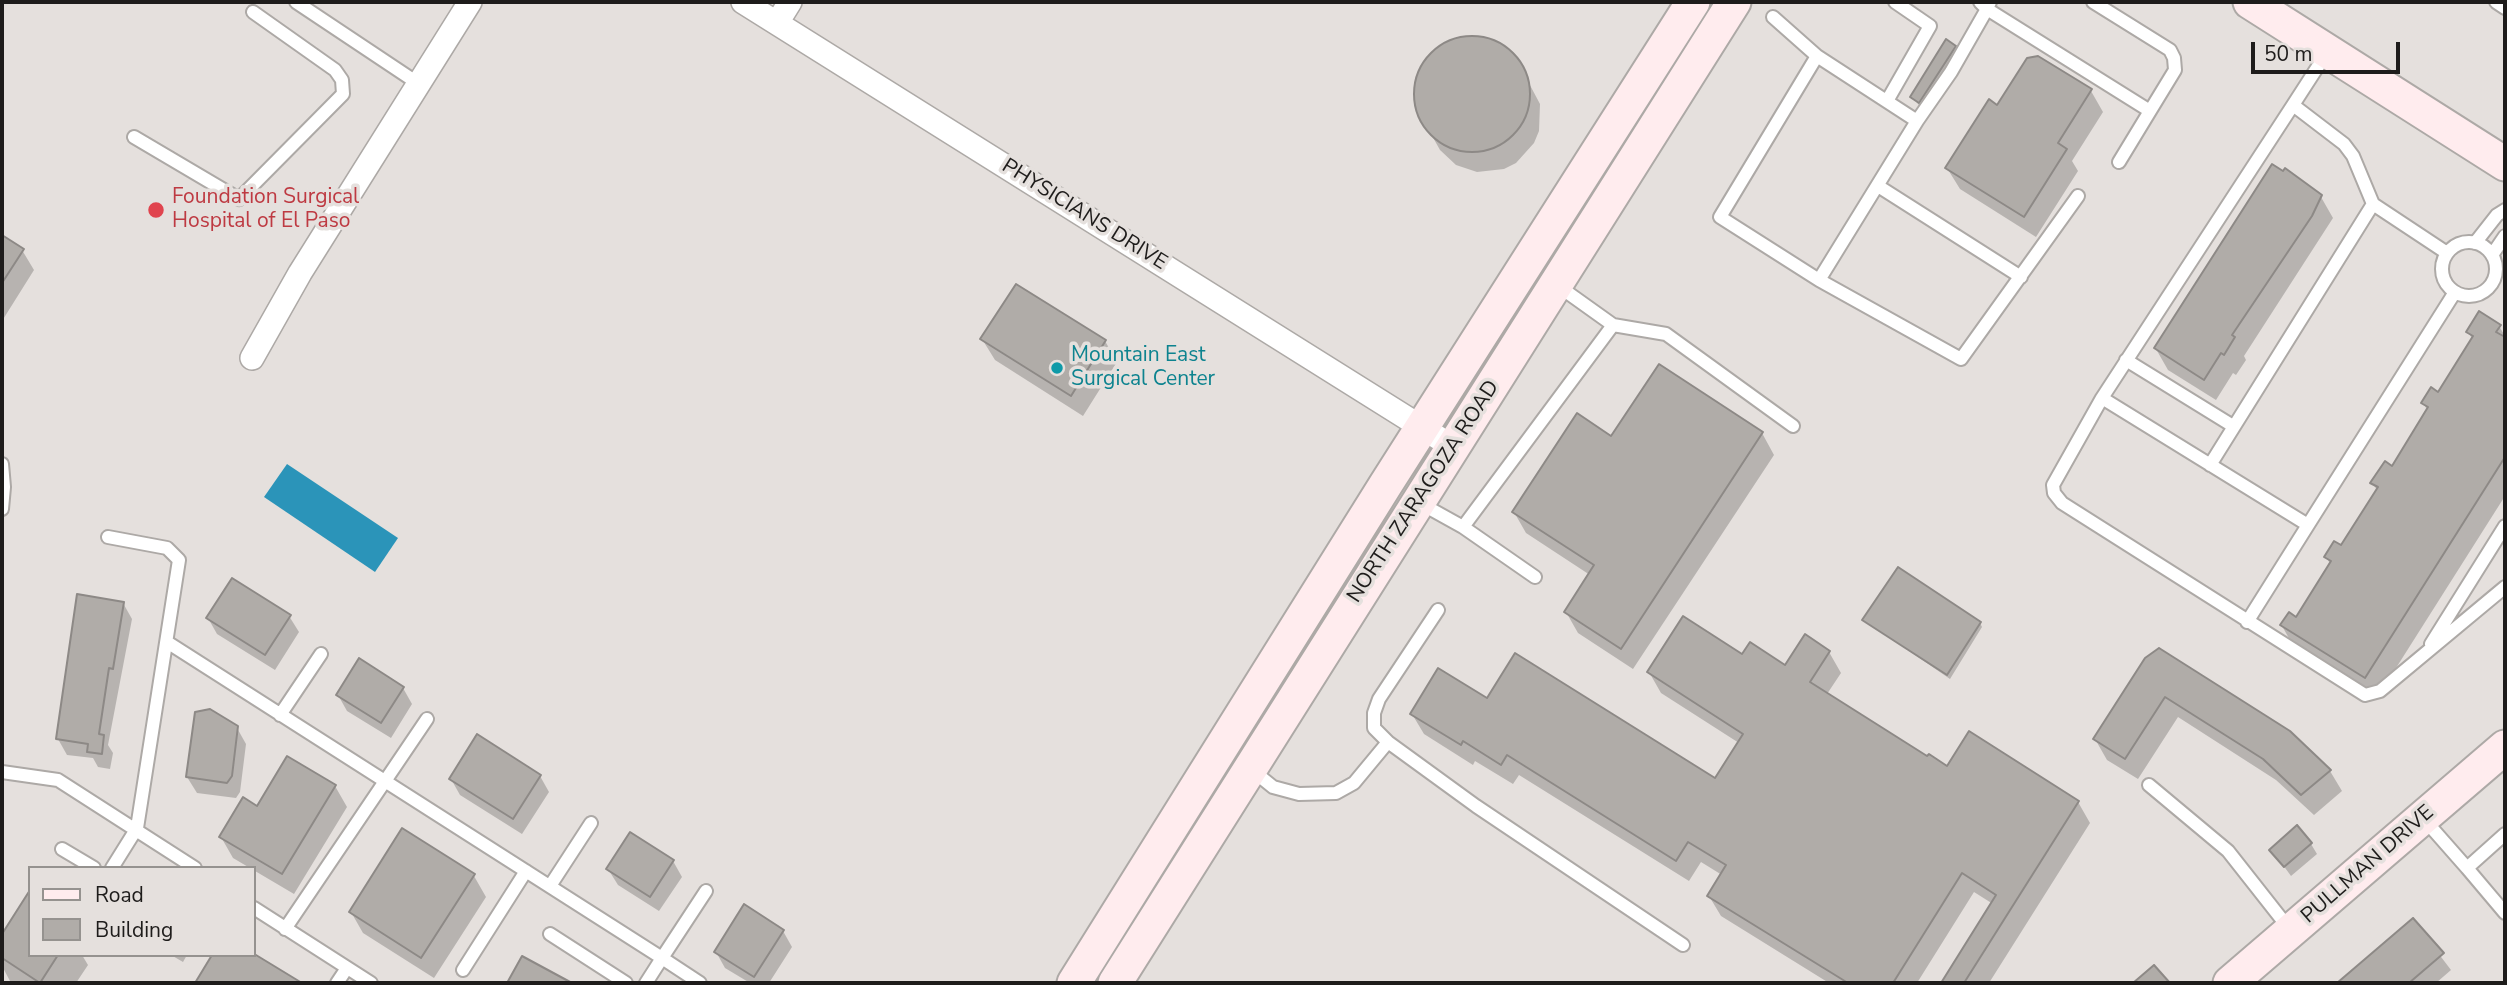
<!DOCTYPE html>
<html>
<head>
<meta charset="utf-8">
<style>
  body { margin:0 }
  #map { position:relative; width:2507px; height:985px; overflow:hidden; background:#e5e0dd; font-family:"Nunito Sans",sans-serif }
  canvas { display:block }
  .frame { position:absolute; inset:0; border:4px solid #1e1c1b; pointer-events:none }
  .legend { position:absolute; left:28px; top:866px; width:228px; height:91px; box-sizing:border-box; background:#e5e0dd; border:2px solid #95928f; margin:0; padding:9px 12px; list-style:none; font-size:21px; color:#1e1c1b }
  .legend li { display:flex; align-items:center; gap:14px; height:35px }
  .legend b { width:35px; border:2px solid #95928f }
  .scale { position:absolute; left:2251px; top:42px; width:149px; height:32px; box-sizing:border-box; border:4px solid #1e1c1b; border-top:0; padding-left:9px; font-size:21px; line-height:24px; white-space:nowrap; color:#1e1c1b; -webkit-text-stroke:5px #e5e0dd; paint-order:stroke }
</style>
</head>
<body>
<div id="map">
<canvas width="2507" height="985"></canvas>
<div class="frame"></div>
<ul class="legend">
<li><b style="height:9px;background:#ffecee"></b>Road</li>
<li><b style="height:19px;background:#b0aca8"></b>Building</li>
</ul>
<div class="scale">50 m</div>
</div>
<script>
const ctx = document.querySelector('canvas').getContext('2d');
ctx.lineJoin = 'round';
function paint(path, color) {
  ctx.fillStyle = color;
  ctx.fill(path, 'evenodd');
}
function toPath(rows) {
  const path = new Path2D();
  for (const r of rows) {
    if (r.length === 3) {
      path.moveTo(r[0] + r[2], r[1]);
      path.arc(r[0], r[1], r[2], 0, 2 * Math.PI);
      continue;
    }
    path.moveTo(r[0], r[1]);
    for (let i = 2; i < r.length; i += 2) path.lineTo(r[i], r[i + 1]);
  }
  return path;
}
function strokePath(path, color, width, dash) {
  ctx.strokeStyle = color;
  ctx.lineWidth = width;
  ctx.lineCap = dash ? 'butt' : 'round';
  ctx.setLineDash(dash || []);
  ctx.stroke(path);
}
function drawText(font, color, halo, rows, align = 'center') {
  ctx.font = font + ' "Nunito Sans",sans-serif';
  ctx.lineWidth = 7;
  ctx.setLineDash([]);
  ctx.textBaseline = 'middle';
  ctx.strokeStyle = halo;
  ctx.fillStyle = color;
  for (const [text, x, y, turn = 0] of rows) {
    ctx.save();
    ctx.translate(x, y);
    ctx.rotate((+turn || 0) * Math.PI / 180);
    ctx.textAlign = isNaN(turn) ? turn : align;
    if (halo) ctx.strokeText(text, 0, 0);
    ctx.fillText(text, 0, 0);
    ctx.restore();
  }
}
const water = toPath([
  [287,464,398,538,375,572,264,497]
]);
const shadow = toPath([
  [1470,38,1494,42,1515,57,1540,104,1539,131,1534,143,1516,163,1504,169,1477,172,1456,165,1440,150,1417,109,1415,96,1420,72,1435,51,1445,44],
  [1955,47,1961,57,1925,112,1912,97],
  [2091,91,2103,112,2072,161,2078,171,2036,237,1960,189,1947,168,1998,107],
  [2321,197,2333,218,2244,356,2246,360,2236,375,2233,373,2216,400,2168,370,2156,349],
  [2,237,22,250,34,270,2,321],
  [2499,326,2505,336,2505,496,2377,698,2294,647,2282,626,2297,619,2331,565,2326,557,2342,548,2378,491,2372,483,2392,468,2428,411,2423,403,2439,394,2473,340,2468,332],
  [982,339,1105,341,1117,362,1083,416,995,360],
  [1762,433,1774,455,1633,669,1578,633,1566,612,1590,575,1526,533,1514,512,1612,438],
  [123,603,132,619,108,745,113,753,110,769,98,767,93,758,67,755,58,739],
  [289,616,299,632,275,670,217,634,208,618],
  [1864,620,1980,623,1982,627,1950,679],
  [1829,652,1841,673,1827,694,1928,759,1947,768,2078,802,2090,823,1989,983,1943,983,1993,904,1974,892,1917,983,1829,983,1721,916,1709,896,1722,875,1701,862,1689,881,1519,775,1513,784,1475,761,1473,765,1424,734,1412,714,1487,700,1716,780,1739,743,1661,693,1649,672,1742,657,1785,667],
  [2147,659,2330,771,2342,791,2314,815,2276,780,2178,717,2138,779,2107,760,2095,739],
  [403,688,412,704,391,738,347,711,338,695],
  [237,728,246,744,240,792,236,798,197,793,187,777],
  [540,776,549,792,522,834,460,795,451,779],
  [335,786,347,807,294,894,233,858,221,837,258,808],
  [403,830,474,876,486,897,434,978,363,933,351,912],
  [2311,844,2317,854,2291,876,2272,850],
  [673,861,682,877,659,911,618,885,608,869],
  [23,904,30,955,82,955,88,965,76,983,10,981,2,966,2,937],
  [2413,920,2451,970,2436,983,2340,983],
  [783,931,792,947,769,983,750,983,725,968,716,952],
  [171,955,187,955,183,962]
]);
const building = toPath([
  [1472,94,58],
  [1946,39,1956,46,1919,103,1910,97,1946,39],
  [2038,56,2092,89,2058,143,2067,149,2024,217,1945,168,1989,99,1997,105,2027,58,2038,56],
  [2272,164,2283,171,2285,168,2322,195,2312,216,2232,335,2235,337,2224,355,2221,353,2204,380,2154,348,2272,164],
  [2,235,24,249,2,283,2,235],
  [1016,284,1106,340,1071,396,980,339,1016,284],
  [2479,311,2501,325,2496,332,2505,337,2505,457,2365,678,2280,625,2289,612,2296,617,2331,561,2324,557,2334,541,2341,545,2378,487,2370,483,2385,461,2392,466,2428,407,2421,403,2431,387,2438,392,2473,336,2466,332,2479,311],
  [1659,364,1763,432,1621,649,1564,612,1594,565,1512,512,1577,413,1611,436,1659,364],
  [1898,567,1981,622,1947,675,1862,620,1898,567],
  [232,578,291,615,265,655,206,618,232,578],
  [77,594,124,602,113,669,109,668,99,734,104,735,102,754,87,752,88,744,56,739,77,594],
  [1683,616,1742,654,1750,642,1785,665,1805,634,1830,651,1810,682,1927,756,1929,754,1947,766,1969,731,2079,801,1964,983,1941,983,1996,895,1962,873,1893,983,1848,983,1707,896,1726,865,1688,842,1676,861,1507,755,1501,765,1463,741,1461,745,1410,714,1438,668,1487,698,1515,653,1715,778,1743,734,1647,672,1683,616],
  [2159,648,2290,731,2331,770,2301,795,2263,759,2165,697,2125,759,2093,739,2145,658,2159,648],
  [359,658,404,687,381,723,336,695,359,658],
  [210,709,238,726,232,776,227,783,186,777,195,712,210,709],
  [477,734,541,775,513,819,449,779,477,734],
  [287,756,336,785,282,874,219,837,243,797,257,806,287,756],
  [2297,825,2312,843,2284,867,2269,850,2297,825],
  [402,828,475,874,421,958,349,912,402,828],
  [630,832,674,860,650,897,606,869,630,832],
  [30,890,30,955,58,955,40,983,2,958,2,934,30,890],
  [744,904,784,930,754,977,714,952,744,904],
  [2413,918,2444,953,2409,983,2337,983,2413,918],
  [212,955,256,955,302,983,195,983,212,955],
  [522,956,572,983,507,983,522,956],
  [2154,965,2170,983,2133,983,2154,965]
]);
const lane = toPath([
  [296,2,419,84],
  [1980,2,1987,9,1951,72,1917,121,1819,280,1961,359,2078,196],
  [1990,2,1987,9,2150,111,2175,70,2174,58,2170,50,2093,2],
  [2496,2,2505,8],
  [1773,17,1817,56,1917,121],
  [1817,56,1720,217,1819,280],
  [1887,101,1930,26,1895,2],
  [2293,105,2326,54],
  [134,137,239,199,343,94,342,80,335,70,253,12],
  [2119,162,2150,111],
  [1878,186,2021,277],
  [2469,269,27],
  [2475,243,2497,215,2505,210],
  [2447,253,2373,204,2353,156,2344,144,2293,105,2102,398,2053,485,2054,493,2062,503,2365,695,2380,691,2505,587],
  [2492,255,2505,236],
  [1557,285,1613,325,1666,334,1793,426],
  [2126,360,2233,426],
  [2102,398,2308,525,2455,292],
  [2,464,4,487,2,509],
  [2210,465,2373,204],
  [1418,502,1463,527,1535,577],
  [1463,527,1613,325],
  [108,537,167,548,179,560,137,828,112,868],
  [2247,622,2308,525],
  [167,642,662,958,646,983],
  [2431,644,2505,526],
  [280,715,321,654],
  [1388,742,1374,728,1374,713,1379,699,1438,610],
  [1252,770,1273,787,1299,794,1336,793,1354,783,1388,742,1476,806,1683,945],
  [2,772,58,780,195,868],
  [2149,785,2228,851,2291,931],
  [2423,818,2467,868],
  [2505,834,2467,868,2505,913],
  [62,849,94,868],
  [550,886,591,823],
  [254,908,371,983],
  [285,929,427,719],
  [550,934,626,983],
  [463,970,526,871],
  [337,983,347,968],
  [700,983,662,958,706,891]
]);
const street = toPath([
  [743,2,1453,447],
  [777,23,790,2],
  [252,358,300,273,470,2]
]);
const secondary = toPath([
  [2250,2,2505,164],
  [1074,983,1386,484,1693,2],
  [1115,983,1734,2],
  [2230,983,2505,747]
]);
const markers = [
  [156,210,9,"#e0444e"],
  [1057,368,7,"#0f9aa8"]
];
const healthNames = [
  ["Foundation Surgical",172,198],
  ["Hospital of El Paso",172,222]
];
const streetNames = [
  ["PHYSICIANS DRIVE",1084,215,32],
  ["NORTH ZARAGOZA ROAD",1424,492,-57],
  ["PULLMAN DRIVE",2368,865,-41]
];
const cultureNames = [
  ["Mountain East",1071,356],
  ["Surgical Center",1071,380]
];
paint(water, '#2b94b9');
paint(shadow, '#0003');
paint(building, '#b0aca8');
strokePath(building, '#8d8986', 2);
strokePath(lane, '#ada9a6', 16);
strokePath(street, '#ada9a6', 26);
strokePath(secondary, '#ada9a6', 37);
strokePath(lane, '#fff', 12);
strokePath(street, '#fff', 23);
strokePath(secondary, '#ffecee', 33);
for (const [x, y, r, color] of markers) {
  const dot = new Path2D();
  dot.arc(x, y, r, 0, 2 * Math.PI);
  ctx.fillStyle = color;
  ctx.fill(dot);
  strokePath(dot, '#e5e0dd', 2.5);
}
drawText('21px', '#be3a42', '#e5e0dd', healthNames, 'left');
drawText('21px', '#1e1c1b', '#e5e0dd', streetNames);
drawText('21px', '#0d838f', '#e5e0dd', cultureNames, 'left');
</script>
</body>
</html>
